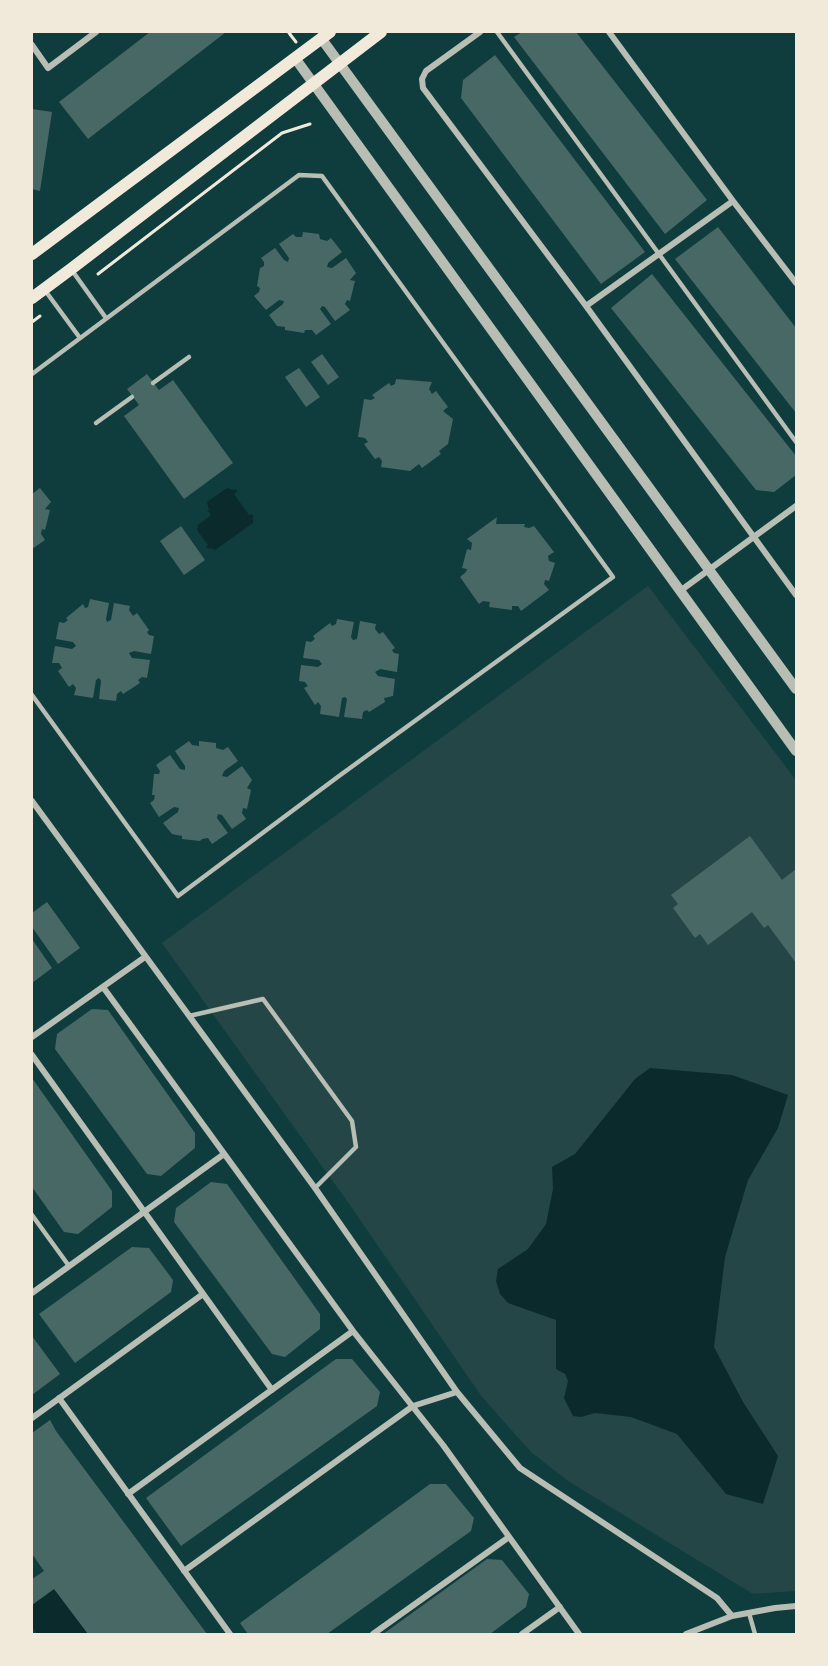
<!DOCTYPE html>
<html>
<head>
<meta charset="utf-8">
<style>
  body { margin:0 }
  #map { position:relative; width:828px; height:1666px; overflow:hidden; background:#0f3d3e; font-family:Karla,sans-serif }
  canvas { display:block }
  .frame { position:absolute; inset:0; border:33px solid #f1e9da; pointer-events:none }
</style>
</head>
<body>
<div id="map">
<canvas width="828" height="1666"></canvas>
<div class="frame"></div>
</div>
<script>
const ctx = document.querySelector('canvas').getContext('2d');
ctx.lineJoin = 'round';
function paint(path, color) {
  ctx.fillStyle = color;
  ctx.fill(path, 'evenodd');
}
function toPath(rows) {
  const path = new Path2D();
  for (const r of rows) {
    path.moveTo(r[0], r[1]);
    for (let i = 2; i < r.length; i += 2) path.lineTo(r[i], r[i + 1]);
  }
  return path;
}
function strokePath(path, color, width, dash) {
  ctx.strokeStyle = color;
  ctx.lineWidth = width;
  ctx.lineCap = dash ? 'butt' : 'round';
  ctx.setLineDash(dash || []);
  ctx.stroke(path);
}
const green = toPath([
  [648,586,796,780,796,1591,753,1594,568,1481,531,1452,482,1397,352,1208,162,943]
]);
const water = toPath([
  [227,488,233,490,235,489,237,491,234,494,249,515,252,514,253,516,253,523,215,550,210,548,208,549,206,547,208,545,197,530,198,525,210,516,210,512,207,512,209,510,207,502],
  [650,1068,732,1075,788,1095,778,1128,748,1180,725,1257,714,1347,743,1402,778,1456,763,1504,726,1494,677,1434,631,1417,595,1413,581,1417,573,1416,564,1398,568,1381,565,1374,556,1369,556,1320,508,1303,500,1294,496,1281,498,1269,528,1249,546,1224,553,1189,552,1167,575,1154,635,1079],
  [54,1589,88,1634,37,1634,32,1627,32,1605]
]);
const building = toPath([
  [150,32,226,32,88,139,59,102],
  [522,32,576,32,707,200,665,234,514,37],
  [495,55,645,252,601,284,461,98,463,80],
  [32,109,52,112,40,191,32,189],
  [718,227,796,328,796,413,675,259],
  [303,232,319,234,320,239,327,241,331,238,342,252,328,263,327,267,332,268,346,258,356,273,350,280,355,281,350,301,347,300,345,304,350,310,335,321,325,307,322,306,320,309,331,324,316,335,312,330,305,330,304,333,285,330,285,327,277,326,269,315,283,304,284,301,279,300,266,310,254,296,259,292,260,288,257,286,260,268,264,266,264,262,261,258,275,248,284,260,288,262,289,258,279,244,293,234,296,237,302,237],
  [652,274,796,456,796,475,774,492,756,490,611,308],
  [322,354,339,377,328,385,311,362],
  [299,368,320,397,306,407,285,377],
  [147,374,159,390,173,380,233,463,184,499,124,416,139,405,127,389],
  [396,379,432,382,429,389,432,394,436,391,448,407,443,411,453,419,448,444,439,451,441,454,422,468,419,464,410,471,381,467,382,461,379,457,375,459,364,444,368,442,365,438,358,437,364,399,371,400,375,398,372,395,389,383,391,386,395,384],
  [40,488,51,502,45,509,50,510,45,530,42,529,41,534,45,540,32,549,32,494],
  [497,517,496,524,525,524,524,527,529,528,534,526,554,552,548,556,549,561,555,563,549,581,545,580,544,584,549,590,521,611,518,606,512,606,512,610,489,607,490,602,483,601,479,604,460,577,466,572,467,569,462,568,467,549,471,550,472,543,467,539],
  [181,526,205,560,184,575,160,541],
  [90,599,109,603,106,619,107,622,111,620,114,603,130,606,129,610,133,616,137,613,149,630,147,632,149,635,154,636,151,654,134,651,129,653,132,658,150,660,147,678,142,677,138,680,140,683,123,694,121,691,117,694,116,701,99,699,101,681,99,678,96,680,93,698,74,695,76,688,73,684,69,687,58,671,62,668,59,663,52,663,55,646,72,649,76,646,73,642,56,639,59,622,64,623,68,620,66,618,83,604,85,608,88,607],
  [337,619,354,622,351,637,353,640,357,639,360,621,376,624,375,629,379,634,383,632,395,648,392,650,394,653,399,654,397,672,380,669,375,672,378,676,395,679,393,696,384,698,385,702,369,712,367,710,363,712,362,719,344,717,347,699,345,697,342,698,339,717,320,714,321,706,318,702,315,705,304,688,308,686,305,682,299,681,301,665,318,667,322,664,319,660,303,658,306,641,311,642,315,639,313,636,330,623,332,626,336,624],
  [189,741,192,745,199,746,199,741,216,743,216,748,223,750,228,747,238,761,224,771,222,776,227,777,242,766,252,780,247,788,251,790,247,809,243,808,242,813,246,819,232,829,222,815,218,814,217,818,228,833,212,844,208,838,202,839,200,841,182,839,182,836,172,834,163,823,178,812,179,808,174,807,159,817,150,803,154,800,155,795,152,795,154,774,159,774,160,771,156,765,170,755,180,769,185,770,185,766,175,751],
  [750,836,782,880,796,869,796,963,768,925,764,928,752,912,708,945,700,934,695,938,673,908,678,904,671,895],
  [47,902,80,948,58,964,32,927,32,913],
  [32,939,52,968,32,983],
  [92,1009,108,1010,195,1133,195,1148,161,1176,147,1174,55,1049,57,1034],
  [32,1078,112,1191,112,1207,78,1234,64,1232,32,1187],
  [211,1182,227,1184,320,1314,320,1329,285,1357,272,1354,174,1222,176,1208],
  [132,1247,149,1248,173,1280,171,1292,75,1363,39,1314],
  [32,1336,60,1374,32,1395],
  [336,1359,352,1359,380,1392,377,1406,181,1546,146,1498],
  [50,1420,56,1431,207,1634,88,1634,54,1589,32,1605,32,1579,44,1571,32,1554,32,1433],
  [430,1484,446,1484,474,1518,471,1531,327,1634,248,1634,240,1623],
  [487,1559,502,1560,529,1594,526,1607,490,1634,383,1634]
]);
const path = toPath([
  [291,32,289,33,296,42],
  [98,274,282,133,310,124],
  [32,322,40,316]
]);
const service = toPath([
  [497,32,796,442],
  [71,269,106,318],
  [44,289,80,338],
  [32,374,299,175,322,176,613,577,339,776,178,896,32,695],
  [153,383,189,357],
  [96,423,132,397],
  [189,1016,263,999,352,1121,356,1147,315,1188],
  [32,1215,69,1266],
  [749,1613,755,1634]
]);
const minor = toPath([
  [480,32,426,71,422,79,423,88,586,306,796,595],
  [609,32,733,201,796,283],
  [32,45,48,68,96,32],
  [586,306,733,201],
  [680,591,796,506],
  [32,801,315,1188,457,1392,520,1468,717,1598,732,1616],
  [103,987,353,1331,443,1445,579,1634],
  [32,1037,145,957],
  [32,1055,272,1390],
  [32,1293,224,1154],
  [59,1398,230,1634],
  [32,1418,203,1294],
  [128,1494,353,1331],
  [184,1571,413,1406,457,1392],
  [373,1634,509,1537],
  [522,1634,560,1607],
  [686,1634,732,1616,775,1608,796,1606]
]);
const tertiary = toPath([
  [321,38,796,689],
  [295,58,796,751]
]);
const secondary = toPath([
  [32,254,330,32],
  [32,298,71,269,381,32]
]);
paint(green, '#244646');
paint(water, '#0a2a2b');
paint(building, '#486865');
strokePath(path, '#f1e9da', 3);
strokePath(service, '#b8beb3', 4.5);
strokePath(minor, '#b8beb3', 6);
strokePath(tertiary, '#b8beb3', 10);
strokePath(secondary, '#f1e9da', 12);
</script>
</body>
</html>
